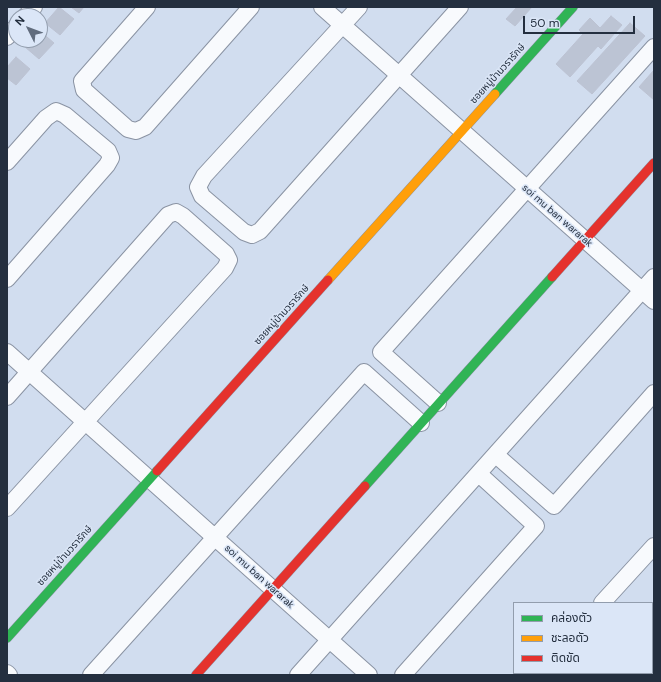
<!DOCTYPE html>
<html>
<head>
<meta charset="utf-8">
<style>
  body { margin:0 }
  #map { position:relative; width:661px; height:682px; overflow:hidden; background:#d1ddef; font-family:"DM Sans","Noto Sans Thai",sans-serif }
  canvas { display:block }
  .frame { position:absolute; inset:0; border:8px solid #242f3f; pointer-events:none }
  .legend { position:absolute; left:513px; top:602px; width:140px; height:72px; box-sizing:border-box; background:#dbe6f7; border:1px solid #929dad; margin:0; padding:5px 7px; list-style:none; font-size:12px; color:#242f3f }
  .legend li { display:flex; align-items:center; gap:8px; height:20px }
  .legend b { width:20px; border:1px solid #929dad }
  .north { position:absolute; left:8px; top:8px; width:40px; height:40px; box-sizing:border-box; background:#dbe6f7; border:1px solid #929dad; border-radius:50%; rotate:312deg; font-size:11px; font-weight:700; line-height:16px; text-align:center; color:#242f3f }
  .north::after { content:''; display:block; margin:auto; width:14px; height:18px; background:#616c7d; clip-path:polygon(50% 0,100% 100%,50% 72%,0 100%) }
  .scale { position:absolute; left:523px; top:16px; width:112px; height:18px; box-sizing:border-box; border:2px solid #242f3f; border-top:0; padding-left:5px; font-size:12px; line-height:14px; white-space:nowrap; color:#242f3f; -webkit-text-stroke:3px #dbe6f7; paint-order:stroke }
</style>
</head>
<body>
<div id="map">
<canvas width="661" height="682"></canvas>
<div class="frame"></div>
<ul class="legend">
<li><b style="height:5px;background:#30b455"></b>คล่องตัว</li>
<li><b style="height:5px;background:#ff9f0a"></b>ชะลอตัว</li>
<li><b style="height:5px;background:#e5322d"></b>ติดขัด</li>
</ul>
<div class="north">N</div>
<div class="scale">50 m</div>
</div>
<script>
const ctx = document.querySelector('canvas').getContext('2d');
ctx.lineJoin = 'round';
function paint(path, color) {
  ctx.fillStyle = color;
  ctx.fill(path, 'evenodd');
}
function toPath(rows) {
  const path = new Path2D();
  for (const r of rows) {
    path.moveTo(r[0], r[1]);
    for (let i = 2; i < r.length; i += 2) path.lineTo(r[i], r[i + 1]);
  }
  return path;
}
function strokePath(path, color, width, dash) {
  ctx.strokeStyle = color;
  ctx.lineWidth = width;
  ctx.lineCap = dash ? 'butt' : 'round';
  ctx.setLineDash(dash || []);
  ctx.stroke(path);
}
function drawText(font, color, halo, rows, align = 'center') {
  ctx.font = font + ' "DM Sans","Noto Sans Thai",sans-serif';
  ctx.lineWidth = 3;
  ctx.setLineDash([]);
  ctx.textBaseline = 'middle';
  ctx.strokeStyle = halo;
  ctx.fillStyle = color;
  for (const [text, x, y, turn = 0] of rows) {
    ctx.save();
    ctx.translate(x, y);
    ctx.rotate((+turn || 0) * Math.PI / 180);
    ctx.textAlign = isNaN(turn) ? turn : align;
    if (halo) ctx.strokeText(text, 0, 0);
    ctx.fillText(text, 0, 0);
    ctx.restore();
  }
}
const building = toPath([
  [59,7,74,19,60,35,45,23,59,7],
  [71,7,84,7,79,13,71,7],
  [517,7,532,7,515,26,506,19,517,7],
  [611,16,622,25,601,49,598,46,570,77,556,64,583,34,579,30,590,18,600,28,611,16],
  [630,23,645,36,592,94,577,81,630,23],
  [40,31,54,43,39,59,25,47,31,40,40,40,40,31],
  [16,57,30,69,16,85,7,78,7,67,16,57],
  [654,70,654,100,639,87,654,70]
]);
const street = toPath([
  [147,7,82,81,84,90,128,129,136,131,145,127,251,7],
  [322,7,654,301],
  [359,7,204,176,198,187,202,196,244,232,252,235,260,231,460,7],
  [26,16,34,7],
  [7,37,16,27],
  [7,162,46,118,56,111,65,115,108,151,111,158,107,165,7,279],
  [7,352,369,675],
  [7,397,168,215,176,212,183,216,226,254,229,260,225,268,7,508],
  [438,403,381,352,654,47],
  [496,455,554,506,654,393],
  [602,603,654,546],
  [7,673,9,675],
  [91,675,364,372,421,423],
  [298,675,654,277],
  [403,675,536,526,479,474],
  [536,675,538,673]
]);
const fast = toPath([
  [495,94,573,7],
  [365,486,552,277],
  [7,638,157,471]
]);
const slow = toPath([
  [328,280,495,94]
]);
const jam = toPath([
  [552,277,654,163],
  [157,471,328,280],
  [196,675,365,486]
]);
const streetNames = [
  ["ซอยหมู่บ้านวรารักษ์",498,74,-48],
  ["soi mu ban wararak",557,216,41],
  ["ซอยหมู่บ้านวรารักษ์",282,315,-48],
  ["ซอยหมู่บ้านวรารักษ์",65,556,-48],
  ["soi mu ban wararak",259,577,42]
];
paint(building, '#bcc4d4');
strokePath(building, '#bcc2d2', 1);
strokePath(street, '#8a93a3', 18);
strokePath(fast, '#8a93a3', 10);
strokePath(slow, '#8a93a3', 10);
strokePath(jam, '#8a93a3', 10);
strokePath(street, '#f8fafd', 16);
strokePath(fast, '#30b455', 9);
strokePath(slow, '#ff9f0a', 9);
strokePath(jam, '#e5322d', 9);
drawText('10px', '#242f3f', '#dbe6f7', streetNames);
</script>
</body>
</html>
